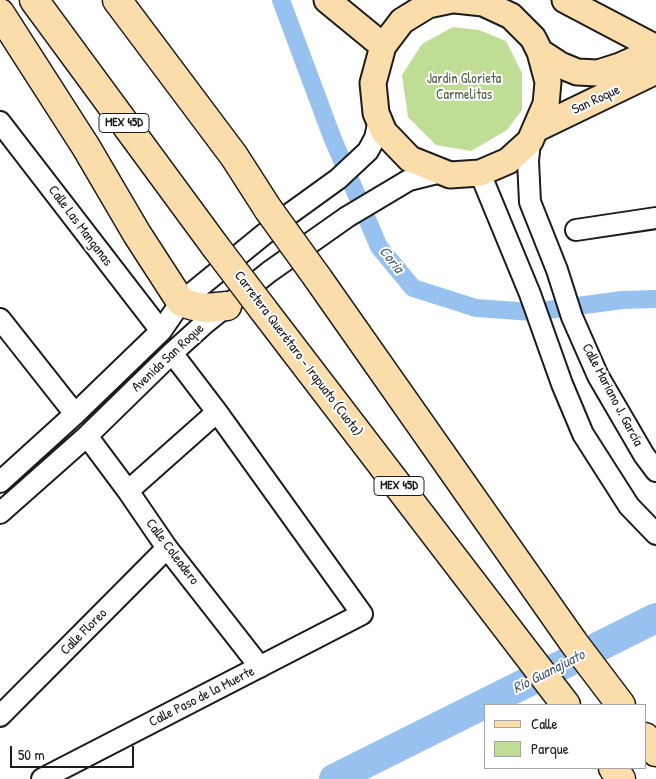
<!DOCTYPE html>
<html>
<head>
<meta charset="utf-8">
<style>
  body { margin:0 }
  #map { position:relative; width:656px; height:779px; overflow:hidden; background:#fff; font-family:"Patrick Hand",sans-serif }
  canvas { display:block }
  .legend { position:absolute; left:484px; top:704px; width:162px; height:65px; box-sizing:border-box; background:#fff; border:1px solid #a4a4a4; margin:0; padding:6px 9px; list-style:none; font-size:15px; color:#1c1c1c }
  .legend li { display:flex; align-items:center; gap:10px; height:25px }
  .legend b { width:25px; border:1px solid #a4a4a4 }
  .scale { position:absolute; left:10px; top:746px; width:124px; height:22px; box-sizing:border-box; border:2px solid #1c1c1c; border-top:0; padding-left:6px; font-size:15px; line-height:18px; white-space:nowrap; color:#1c1c1c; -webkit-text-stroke:4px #fff; paint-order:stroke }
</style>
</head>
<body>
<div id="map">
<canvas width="656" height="779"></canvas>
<ul class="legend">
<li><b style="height:6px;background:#faddab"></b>Calle</li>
<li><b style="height:14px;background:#c0dd95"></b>Parque</li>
</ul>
<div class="scale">50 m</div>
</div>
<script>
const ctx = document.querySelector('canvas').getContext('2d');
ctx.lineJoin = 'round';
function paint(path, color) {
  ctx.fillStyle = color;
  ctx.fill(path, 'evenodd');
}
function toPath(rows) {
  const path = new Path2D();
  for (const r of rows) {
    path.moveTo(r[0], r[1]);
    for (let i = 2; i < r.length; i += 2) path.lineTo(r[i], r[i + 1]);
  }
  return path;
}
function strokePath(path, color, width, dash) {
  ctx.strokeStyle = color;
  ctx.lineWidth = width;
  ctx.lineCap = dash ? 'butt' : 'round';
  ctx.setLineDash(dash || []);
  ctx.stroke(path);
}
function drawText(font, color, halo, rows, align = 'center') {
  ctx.font = font + ' "Patrick Hand",sans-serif';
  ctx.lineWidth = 4;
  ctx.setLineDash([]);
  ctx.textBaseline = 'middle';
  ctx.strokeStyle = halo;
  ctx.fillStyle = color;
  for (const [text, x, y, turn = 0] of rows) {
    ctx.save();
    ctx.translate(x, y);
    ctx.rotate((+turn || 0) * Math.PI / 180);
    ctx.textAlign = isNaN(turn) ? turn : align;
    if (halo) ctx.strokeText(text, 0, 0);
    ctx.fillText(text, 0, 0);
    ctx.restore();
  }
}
const green = toPath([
  [453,27,479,30,506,41,522,73,522,110,507,130,471,151,436,145,408,117,402,75,422,44]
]);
const canal = toPath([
  [281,0,332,137,379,247,413,288,476,308,533,312,622,300,656,299]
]);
const river = toPath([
  [334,779,656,618]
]);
const minor = toPath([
  [0,122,161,331],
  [530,141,528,161,530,202,557,270,572,317,598,376,644,455,656,471],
  [480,173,530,294,562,384,583,434,629,506,656,534],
  [576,230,656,218],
  [0,319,75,414],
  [87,436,128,491,167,548,260,667],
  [0,482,75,414,161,331,181,302,284,218,338,179,368,151,375,138,379,120],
  [128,491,217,412],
  [0,513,87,436,172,353,203,325,269,272,347,217,409,180,441,172],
  [0,716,167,548],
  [42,779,362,614,217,412,172,353]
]);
const major = toPath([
  [327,0,383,46],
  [452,0,428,5,402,21,383,46,373,83,376,113,384,132,410,159,450,175,480,173,508,161,530,141,546,104,548,82,540,52,533,38,511,16,483,3,455,0],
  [565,0,656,48],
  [540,52,560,65,577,72,598,73,620,66,656,50],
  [536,129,656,71]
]);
const highway = toPath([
  [34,0,215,246],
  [117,0,234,156,268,209],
  [0,13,86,147,137,234,181,302,194,306,206,308,227,306],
  [317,277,574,643,621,705],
  [262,308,566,705],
  [645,737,656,752],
  [613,768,621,779]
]);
const highwayBridge = toPath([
  [268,209,317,277],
  [215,246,262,308]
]);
const shields = [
  [124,123,50],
  [399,486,50]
];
const shieldNames = [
  ["MEX 45D",124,123],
  ["MEX 45D",399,486]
];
const parkNames = [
  ["Jardin Glorieta",464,79],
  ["Carmelitas",464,95]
];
const streetNames = [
  ["San Roque",596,100,-25],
  ["Calle Las Manganas",80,226,53],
  ["Carretera Querétaro - Irapuato (Cuota)",298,354,53],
  ["Avenida San Roque",168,358,-43],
  ["Calle Mariano J. García",612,395,62],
  ["Calle Coleadero",172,552,53],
  ["Calle Floreo",84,632,-45],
  ["Calle Paso de la Muerte",202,697,-27]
];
const waterNames = [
  ["Coria",391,260,52],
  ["Río Guanajuato",549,672,-27]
];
paint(green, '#c0dd95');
strokePath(canal, '#97c2f0', 18);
strokePath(river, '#97c2f0', 30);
strokePath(minor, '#1c1c1c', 24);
strokePath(major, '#1c1c1c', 29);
strokePath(highway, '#1c1c1c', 31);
strokePath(minor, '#fff', 20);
strokePath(major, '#faddab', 25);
strokePath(highway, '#faddab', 28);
strokePath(highwayBridge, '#1c1c1c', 31, []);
strokePath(highwayBridge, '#faddab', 28);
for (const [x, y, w] of shields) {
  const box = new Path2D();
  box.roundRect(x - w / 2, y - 9.5, w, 19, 4);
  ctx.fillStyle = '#fff';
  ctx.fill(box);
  strokePath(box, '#1c1c1c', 1);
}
drawText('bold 12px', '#1c1c1c', null, shieldNames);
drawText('14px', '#556046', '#fff', parkNames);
drawText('14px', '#1c1c1c', '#fff', streetNames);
drawText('italic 15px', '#4d5e71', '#fff', waterNames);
</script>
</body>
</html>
